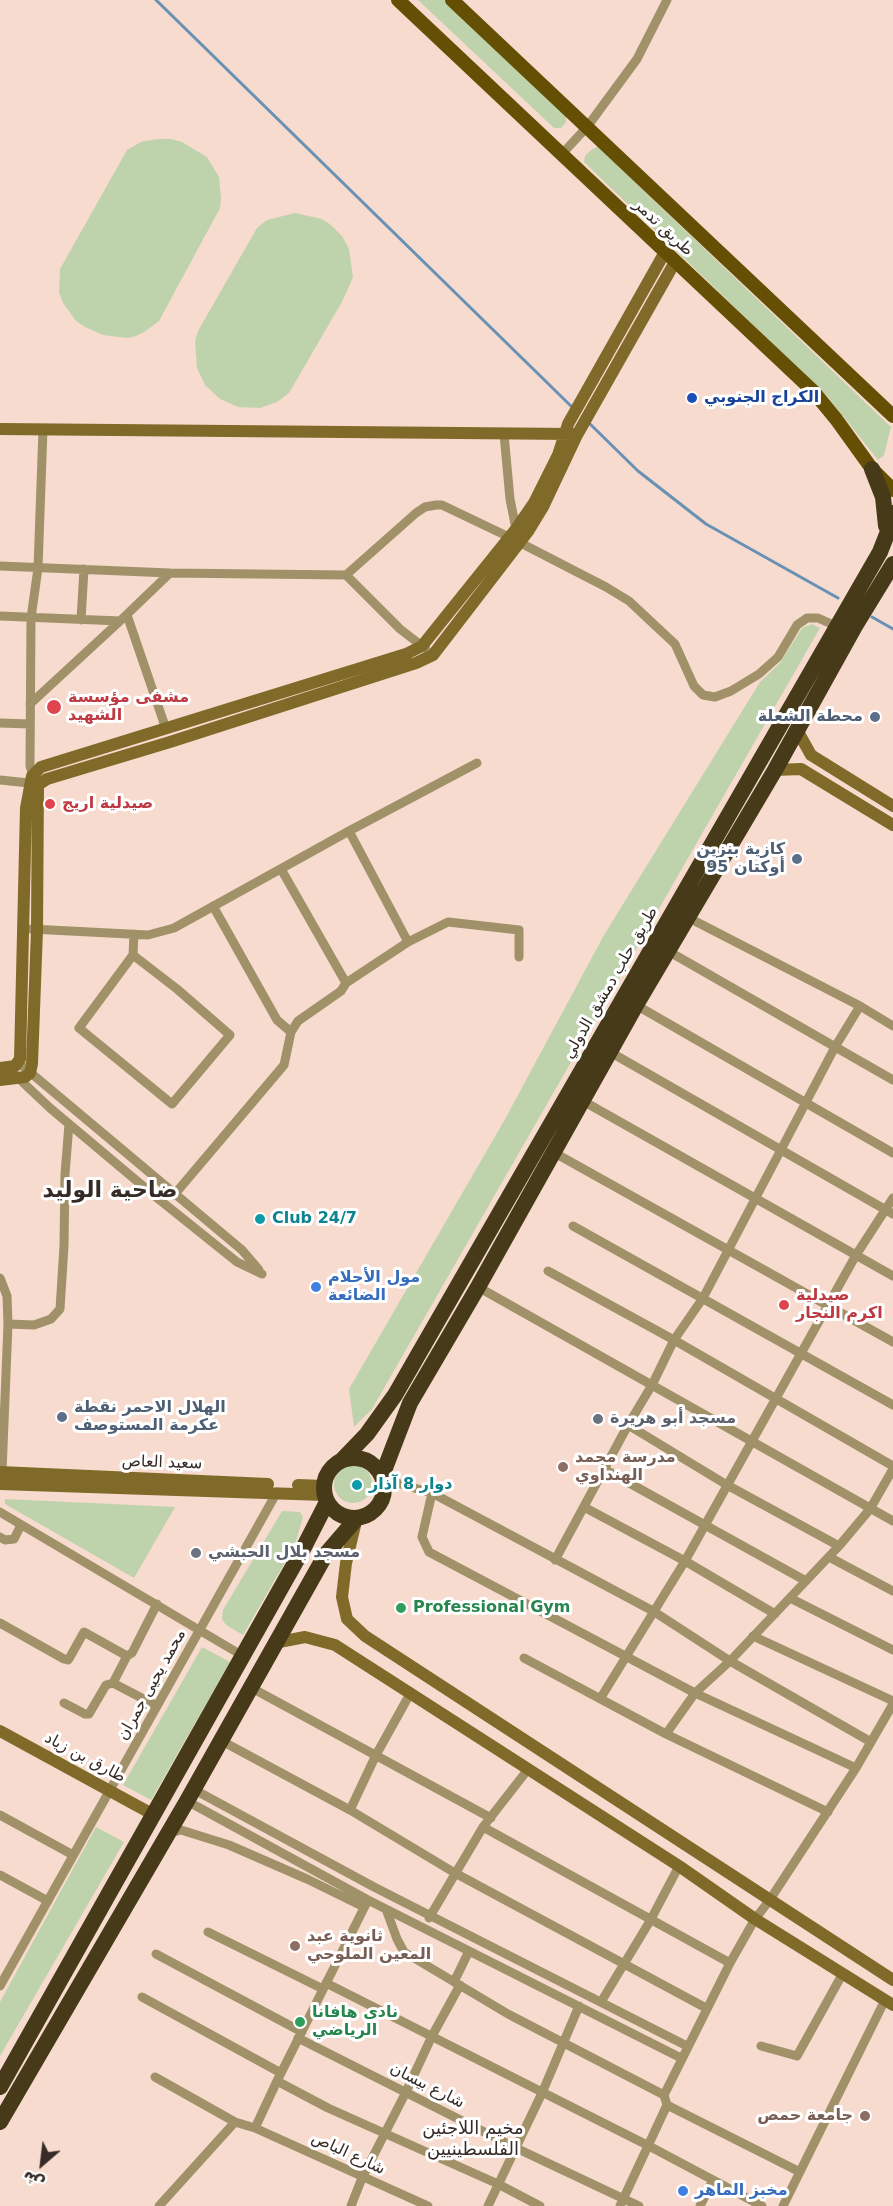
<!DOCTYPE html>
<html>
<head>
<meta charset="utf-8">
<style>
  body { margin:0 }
  #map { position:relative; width:893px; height:2206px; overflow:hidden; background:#f7dbce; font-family:"DejaVu Sans","Noto Naskh Arabic",sans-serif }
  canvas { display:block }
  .north { position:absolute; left:12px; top:2134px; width:60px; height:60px; -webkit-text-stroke:4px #fff; paint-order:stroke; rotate:208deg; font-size:16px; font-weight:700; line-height:24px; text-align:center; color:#362b26 }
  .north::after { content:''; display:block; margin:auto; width:21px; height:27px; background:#362b26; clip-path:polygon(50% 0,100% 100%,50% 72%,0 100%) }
</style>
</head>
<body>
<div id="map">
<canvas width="893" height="2206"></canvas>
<div class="north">ش</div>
</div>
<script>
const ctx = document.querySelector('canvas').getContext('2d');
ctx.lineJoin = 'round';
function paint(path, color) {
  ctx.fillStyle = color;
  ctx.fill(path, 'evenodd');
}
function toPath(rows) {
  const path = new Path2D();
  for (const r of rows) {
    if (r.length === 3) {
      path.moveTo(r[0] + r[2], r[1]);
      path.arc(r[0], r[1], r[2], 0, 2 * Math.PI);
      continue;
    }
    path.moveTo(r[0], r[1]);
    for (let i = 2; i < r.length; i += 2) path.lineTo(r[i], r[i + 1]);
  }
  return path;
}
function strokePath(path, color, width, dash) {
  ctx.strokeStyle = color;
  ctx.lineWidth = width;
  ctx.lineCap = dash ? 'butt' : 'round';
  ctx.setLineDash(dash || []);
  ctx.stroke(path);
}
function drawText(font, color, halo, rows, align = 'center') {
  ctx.font = font + ' "DejaVu Sans","Noto Naskh Arabic",sans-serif';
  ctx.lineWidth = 6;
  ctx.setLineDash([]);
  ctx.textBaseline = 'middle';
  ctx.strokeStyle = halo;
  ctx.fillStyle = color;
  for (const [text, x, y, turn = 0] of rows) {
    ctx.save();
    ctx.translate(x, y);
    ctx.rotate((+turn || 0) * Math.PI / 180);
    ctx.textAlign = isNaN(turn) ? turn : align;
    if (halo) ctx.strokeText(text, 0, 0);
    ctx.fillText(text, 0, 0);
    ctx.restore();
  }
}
const green = toPath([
  [418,0,444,0,566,116,566,122,561,128,554,128],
  [157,139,171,139,182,142,207,157,219,177,221,198,220,208,159,321,144,332,136,336,127,338,103,335,85,327,76,321,63,303,59,293,60,269,127,150,141,142],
  [598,147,891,427,884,455,878,460,828,397,584,162,585,156,592,149],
  [295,213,322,219,331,225,342,236,349,249,353,277,343,300,289,393,277,402,260,408,238,407,220,399,205,385,197,368,195,341,198,331,257,228,267,220],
  [812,624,820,628,372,1409,354,1427,349,1389,504,1121,604,935,760,682,780,663,802,628],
  [353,1484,19],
  [5,1499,175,1507,134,1578,5,1504],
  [282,1511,300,1512,303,1517,295,1545,243,1635,226,1625,222,1619,223,1610],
  [202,1647,230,1662,151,1800,123,1785],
  [96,1827,124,1842,0,2056,0,2002]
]);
const stream = toPath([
  [156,0,572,407],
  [588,422,638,471,706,524,838,598],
  [872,617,893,629]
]);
const street = toPath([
  [561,155,587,127,637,59,667,0],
  [504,434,510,499,516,529],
  [0,566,170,573,346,575,416,513,425,507,436,505,442,505,509,537,606,587,629,601,675,644,694,686,703,695,715,697,731,691,759,674,778,657,797,625,807,618,818,618,836,626],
  [346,575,400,629,426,649],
  [127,615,166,729],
  [0,616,120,621],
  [81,620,84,569],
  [30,704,120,621,170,573],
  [0,723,30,724],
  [34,779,30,766,31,618,38,568,43,429],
  [0,780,29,783],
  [281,869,346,983,408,942,349,831],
  [213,906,277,1020,291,1032],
  [687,917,860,1006,893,1026],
  [31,929,148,935,174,928,349,831,477,763],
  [408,942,448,922,519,930,519,957],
  [668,951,893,1080],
  [133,955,177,989,230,1035,172,1104,79,1028,133,955,134,934],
  [636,1005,893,1153],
  [610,1052,893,1214],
  [19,1063,242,1250,259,1270],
  [15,1075,50,1108,156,1197,237,1262,262,1274],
  [583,1101,893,1276],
  [553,1152,893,1342],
  [174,1195,284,1065,291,1032,298,1021,341,991,346,983],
  [573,1226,893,1405],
  [548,1271,674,1340,893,1466],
  [0,1278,7,1296,8,1324,2,1472],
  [478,1287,893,1521],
  [8,1324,34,1325,51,1319,60,1309,64,1246,65,1174,69,1124],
  [628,1425,727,1485,839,1546],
  [604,1469,806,1581],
  [383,1479,432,1493,653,1611,730,1661,871,1742],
  [432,1493,422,1537,429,1552,695,1693,856,1768],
  [584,1507,685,1561,775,1614],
  [0,1512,243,1656],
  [0,1537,5,1540,14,1539,21,1525],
  [829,1557,893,1591],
  [555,1560,628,1425,652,1385,674,1340,703,1298,835,1047,860,1006],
  [790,1598,893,1650],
  [0,1623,64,1659,68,1660,70,1657,84,1632,127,1656,132,1653,157,1604],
  [753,1636,893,1701],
  [524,1658,666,1734,828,1812],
  [113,1683,127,1656],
  [250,1687,491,1818],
  [600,1699,685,1561,856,1255,893,1198],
  [64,1703,85,1714,89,1714,106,1685,113,1683,157,1706],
  [666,1734,695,1693,730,1661,839,1546,870,1509,893,1469],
  [220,1740,350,1810,455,1873,706,2008],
  [193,1789,374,1887,687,2046],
  [187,1801,368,1900,681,2058],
  [350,1810,376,1755,411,1692],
  [0,1815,73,1855],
  [483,1827,730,1963,755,1919,769,1901,856,1768,893,1704],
  [170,1833,181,1830,229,1845,307,1879,364,1907],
  [0,1875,48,1901],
  [386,1909,397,1939,404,1952,508,2014,664,2095,667,2105,800,2172],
  [429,1918,483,1827,529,1768],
  [208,1932,323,1989],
  [156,1954,302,2032],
  [454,1982,469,1951],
  [326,1983,649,2146,762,2206],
  [0,1986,277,1492],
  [142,1997,281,2073],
  [601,2002,650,1921,679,1866],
  [298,2038,516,2148,639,2206],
  [761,2046,797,2056,843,1973],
  [155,2077,235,2122],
  [277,2081,328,2108,498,2184,540,2206],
  [664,2095,730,1963],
  [255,2128,277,2081,368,1900],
  [159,2206,235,2122,255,2128,428,2206],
  [351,2206,362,2178,406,2092,432,2036,460,1985],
  [488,2206,542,2093,579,2006],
  [620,2206,667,2105],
  [700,2206,713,2180],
  [783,2206,885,2000]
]);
const secondary = toPath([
  [0,429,573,434],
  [797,730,811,755,893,806],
  [775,770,801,769,893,825],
  [0,1068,15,1066,20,1059,26,808,32,776,41,767,406,654,422,646,516,529,534,503,558,455,568,424,665,252],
  [0,1080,25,1077,30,1073,32,1064,37,930,38,785,47,779,170,742,416,663,433,655,529,530,543,507,577,435,675,262],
  [0,1472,268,1484],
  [0,1484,324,1495],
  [298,1485,323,1486],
  [356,1521,346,1563,342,1597,347,1619,365,1636,893,1980],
  [274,1643,305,1637,335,1645,679,1866,755,1919,893,2005],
  [0,1731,154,1815]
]);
const primary = toPath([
  [398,0,813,391,836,419,872,469,893,490],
  [452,0,893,416]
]);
const highway = toPath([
  [872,469,883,497,886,526],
  [354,1488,30],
  [342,1460,367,1434,395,1395,880,552,889,529,893,513],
  [382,1476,410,1403,478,1287,636,1005,775,770,855,626,893,564],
  [0,2087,304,1547,327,1502],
  [0,2122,187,1801,326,1554,357,1518]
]);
const markers = [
  [692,398,6,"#1a4fb4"],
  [54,707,8,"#e0444e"],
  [875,717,6,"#5c6f8a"],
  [50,804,6,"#e0444e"],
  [797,859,6,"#5c6f8a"],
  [260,1219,6,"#0f9aa8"],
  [316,1287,6,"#3f7fe0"],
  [784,1305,6,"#e0444e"],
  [62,1417,6,"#5c6f8a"],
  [598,1419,6,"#6b7280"],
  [563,1467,6,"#8d6e63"],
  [357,1485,6,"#0f9aa8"],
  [196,1553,6,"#6b7280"],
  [401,1608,6,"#2e9e5b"],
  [295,1946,6,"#8d6e63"],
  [300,2022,6,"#2e9e5b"],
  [865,2116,6,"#8d6e63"],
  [683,2191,6,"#3f7fe0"]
];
const streetNames = [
  ["طريق تدمر",663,228,43],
  ["طريق حلب دمشق الدولي",611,983,-60],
  ["سعيد العاص",162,1463,2],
  ["محمد يحيى جمران",152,1685,-61],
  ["طارق بن زياد",85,1758,28],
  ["شارع بيسان",427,2086,27],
  ["شارع الباص",348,2154,25]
];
const transitNames = [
  ["الكراج الجنوبي",704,398]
];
const healthNames = [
  ["مشفى مؤسسة",68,698],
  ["الشهيد",68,716],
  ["صيدلية اريج",62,804],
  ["صيدلية",796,1296],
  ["اكرم النجار",796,1314]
];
const serviceNames = [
  ["محطة الشعلة",863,717],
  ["كازية بنزين",785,850],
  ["أوكتان 95",785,868],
  ["الهلال الاحمر نقطة",74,1408,"left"],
  ["عكرمة المستوصف",74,1426,"left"]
];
const cultureNames = [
  ["Club 24/7",272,1219],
  ["دوار 8 آذار",369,1485]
];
const shopNames = [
  ["مول الأحلام",328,1278],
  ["الضائعة",328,1296],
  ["مخبز الماهر",695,2191]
];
const worshipNames = [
  ["مسجد أبو هريرة",610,1419],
  ["مسجد بلال الحبشي",208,1553]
];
const educationNames = [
  ["مدرسة محمد",575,1458],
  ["الهنداوي",575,1476],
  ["ثانوية عبد",307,1937],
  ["المعين الملوحي",307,1955],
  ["جامعة حمص",853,2116,"right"]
];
const leisureNames = [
  ["Professional Gym",413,1608],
  ["نادي هافانا",312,2013],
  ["الرياضي",312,2031]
];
const neighbourhoodNames = [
  ["مخيم اللاجئين",473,2129],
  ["الفلسطينيين",473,2150]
];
const districtNames = [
  ["ضاحية الوليد",110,1191]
];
paint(green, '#bed3ac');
strokePath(stream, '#6991b4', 3);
strokePath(street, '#a09169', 9);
strokePath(secondary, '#806a29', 12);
strokePath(primary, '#654f04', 14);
strokePath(highway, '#463a19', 16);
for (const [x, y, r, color] of markers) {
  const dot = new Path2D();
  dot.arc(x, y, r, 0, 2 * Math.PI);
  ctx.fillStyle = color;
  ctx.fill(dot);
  strokePath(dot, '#fff', 2);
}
drawText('16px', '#362b26', '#fff', streetNames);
drawText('bold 16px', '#164399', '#fff', transitNames, 'left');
drawText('bold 16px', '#be3a42', '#fff', healthNames, 'left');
drawText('bold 16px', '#4e5e75', '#fff', serviceNames, 'right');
drawText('bold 16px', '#0d838f', '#fff', cultureNames, 'left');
drawText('bold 16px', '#366cbe', '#fff', shopNames, 'left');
drawText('bold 16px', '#5b616d', '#fff', worshipNames, 'left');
drawText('bold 16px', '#785e54', '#fff', educationNames, 'left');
drawText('bold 16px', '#27864d', '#fff', leisureNames, 'left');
drawText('18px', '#362b26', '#fff', neighbourhoodNames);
drawText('bold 22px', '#362b26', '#fff', districtNames);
</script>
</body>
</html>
